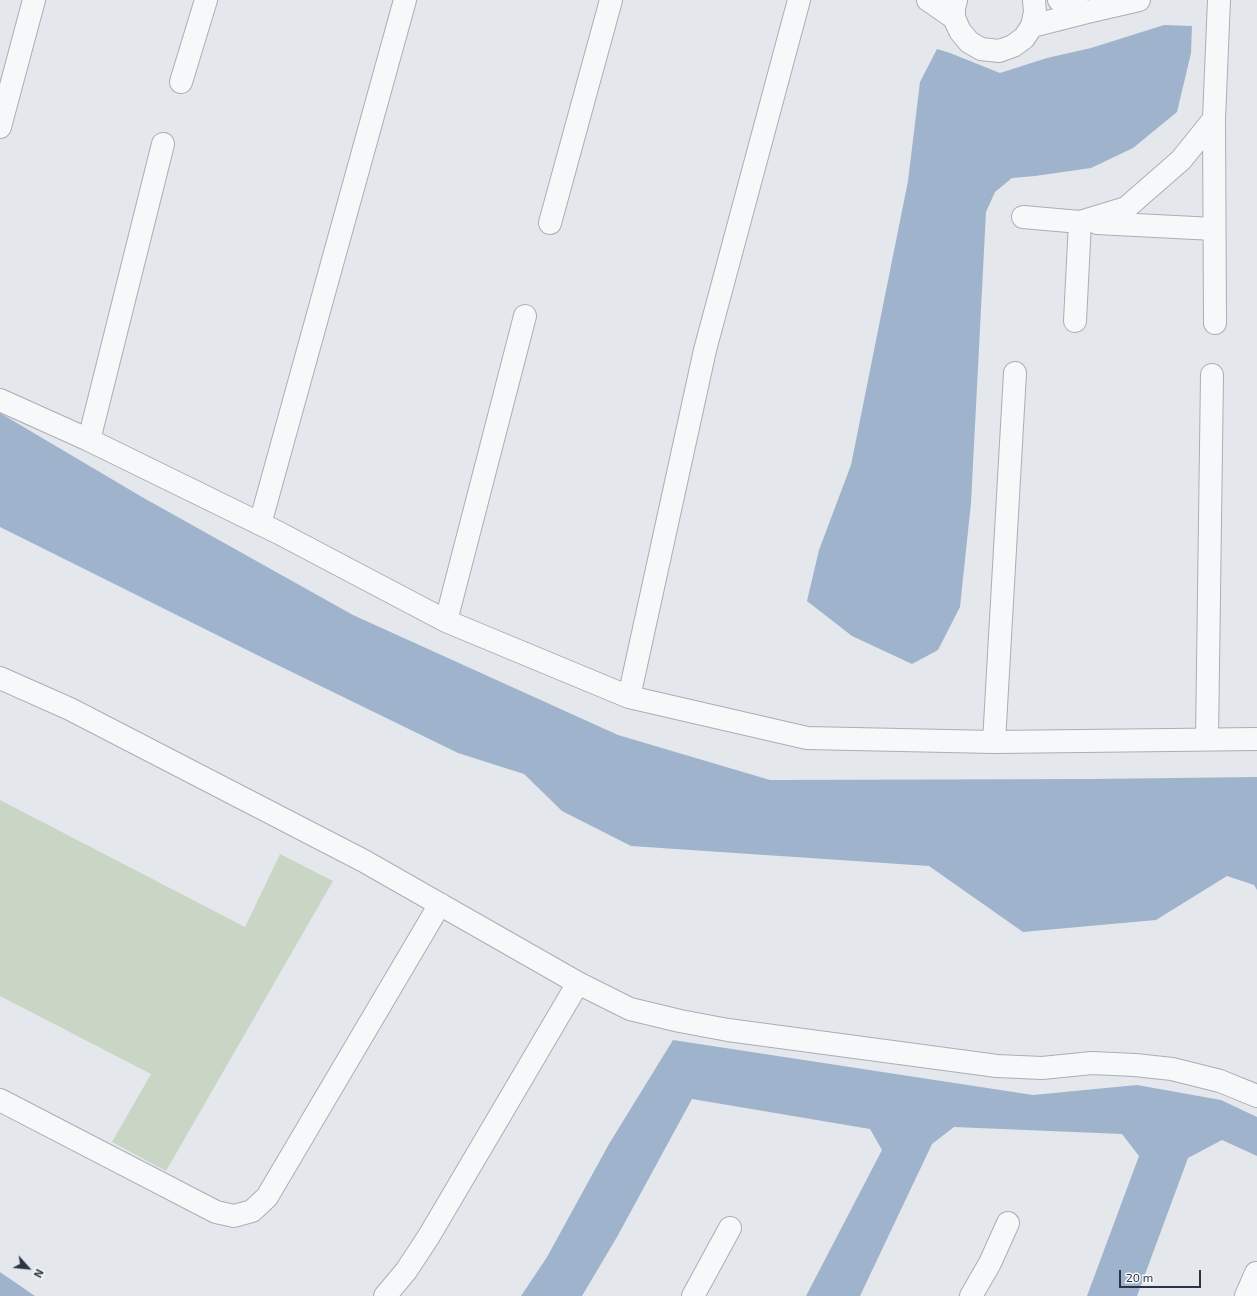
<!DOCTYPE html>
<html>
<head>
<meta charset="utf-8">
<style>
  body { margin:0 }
  #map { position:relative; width:1257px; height:1296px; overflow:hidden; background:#e4e7ec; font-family:"Exo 2",sans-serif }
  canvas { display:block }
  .north { position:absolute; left:8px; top:1248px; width:40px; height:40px; -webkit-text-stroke:3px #f4f6f9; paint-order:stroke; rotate:117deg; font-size:11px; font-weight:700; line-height:16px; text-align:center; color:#2b3445 }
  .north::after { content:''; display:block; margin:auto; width:14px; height:18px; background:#2b3445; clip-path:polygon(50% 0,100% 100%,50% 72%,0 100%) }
  .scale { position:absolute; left:1119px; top:1270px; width:82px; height:18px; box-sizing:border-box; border:2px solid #2b3445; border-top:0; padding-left:5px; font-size:12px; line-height:14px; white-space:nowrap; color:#2b3445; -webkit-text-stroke:3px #f4f6f9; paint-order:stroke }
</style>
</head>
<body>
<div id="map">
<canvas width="1257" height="1296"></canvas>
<div class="north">N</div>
<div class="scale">20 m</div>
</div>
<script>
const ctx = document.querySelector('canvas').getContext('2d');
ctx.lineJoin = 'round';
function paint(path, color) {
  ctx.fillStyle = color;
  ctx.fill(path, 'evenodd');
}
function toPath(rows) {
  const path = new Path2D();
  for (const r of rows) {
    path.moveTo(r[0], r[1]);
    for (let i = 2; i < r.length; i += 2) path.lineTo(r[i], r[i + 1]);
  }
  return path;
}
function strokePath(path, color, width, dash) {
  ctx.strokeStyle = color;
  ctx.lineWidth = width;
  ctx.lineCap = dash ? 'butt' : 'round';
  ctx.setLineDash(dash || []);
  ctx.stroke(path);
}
const green = toPath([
  [0,800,245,927,280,854,333,881,166,1171,112,1142,151,1074,0,996]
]);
const water = toPath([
  [1164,25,1192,26,1191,53,1177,112,1133,148,1091,168,1035,176,1012,178,995,192,986,212,971,503,960,607,938,650,912,664,852,636,807,601,819,550,851,465,908,181,920,82,937,49,950,53,1000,73,1047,58,1091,48],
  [0,413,142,497,353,615,618,735,770,780,1092,779,1257,777,1257,890,1254,885,1227,876,1156,920,1023,932,929,866,631,846,562,811,524,774,458,753,257,655,0,527],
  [673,1040,1033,1095,1137,1085,1221,1100,1257,1117,1257,1156,1222,1140,1188,1158,1137,1296,1087,1296,1139,1156,1122,1134,954,1127,932,1144,860,1296,806,1296,882,1150,870,1129,692,1099,617,1237,582,1296,521,1296,547,1257,609,1144],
  [0,1272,35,1296,0,1296]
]);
const minor = toPath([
  [928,0,954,18],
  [956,0,954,8,954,18,960,31,969,42,981,49,999,51,1013,46,1024,38,1032,26,1035,12,1034,0],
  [1087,12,1139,0],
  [1032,26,1087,12,1059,0],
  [181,82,206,0],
  [1214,119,1215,323],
  [0,127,34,0],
  [1023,217,1080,222,1075,321],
  [1080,222,1126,208,1181,160,1214,119,1219,0],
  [550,223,611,0],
  [1097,223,1214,229],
  [0,400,89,440,279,533,446,621,629,697,807,738,994,742,1257,739],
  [89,440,163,144],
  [260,524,405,0],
  [446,621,525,316],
  [0,678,70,709,364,861,578,983,630,1009,680,1021,728,1030,997,1066,1042,1068,1092,1063,1135,1065,1172,1069,1220,1081,1257,1096],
  [629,697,705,350,799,0],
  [1207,739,1212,375],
  [994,742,1015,373],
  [0,1100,216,1212,234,1216,252,1211,267,1197,440,904],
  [385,1296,406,1271,429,1236,578,983],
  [693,1296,730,1228],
  [971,1296,990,1263,1008,1223],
  [1246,1296,1256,1273]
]);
paint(green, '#c9d6c5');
paint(water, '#9fb4cc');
strokePath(minor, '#a9aeb7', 24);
strokePath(minor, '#f7f8fa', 22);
</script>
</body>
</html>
